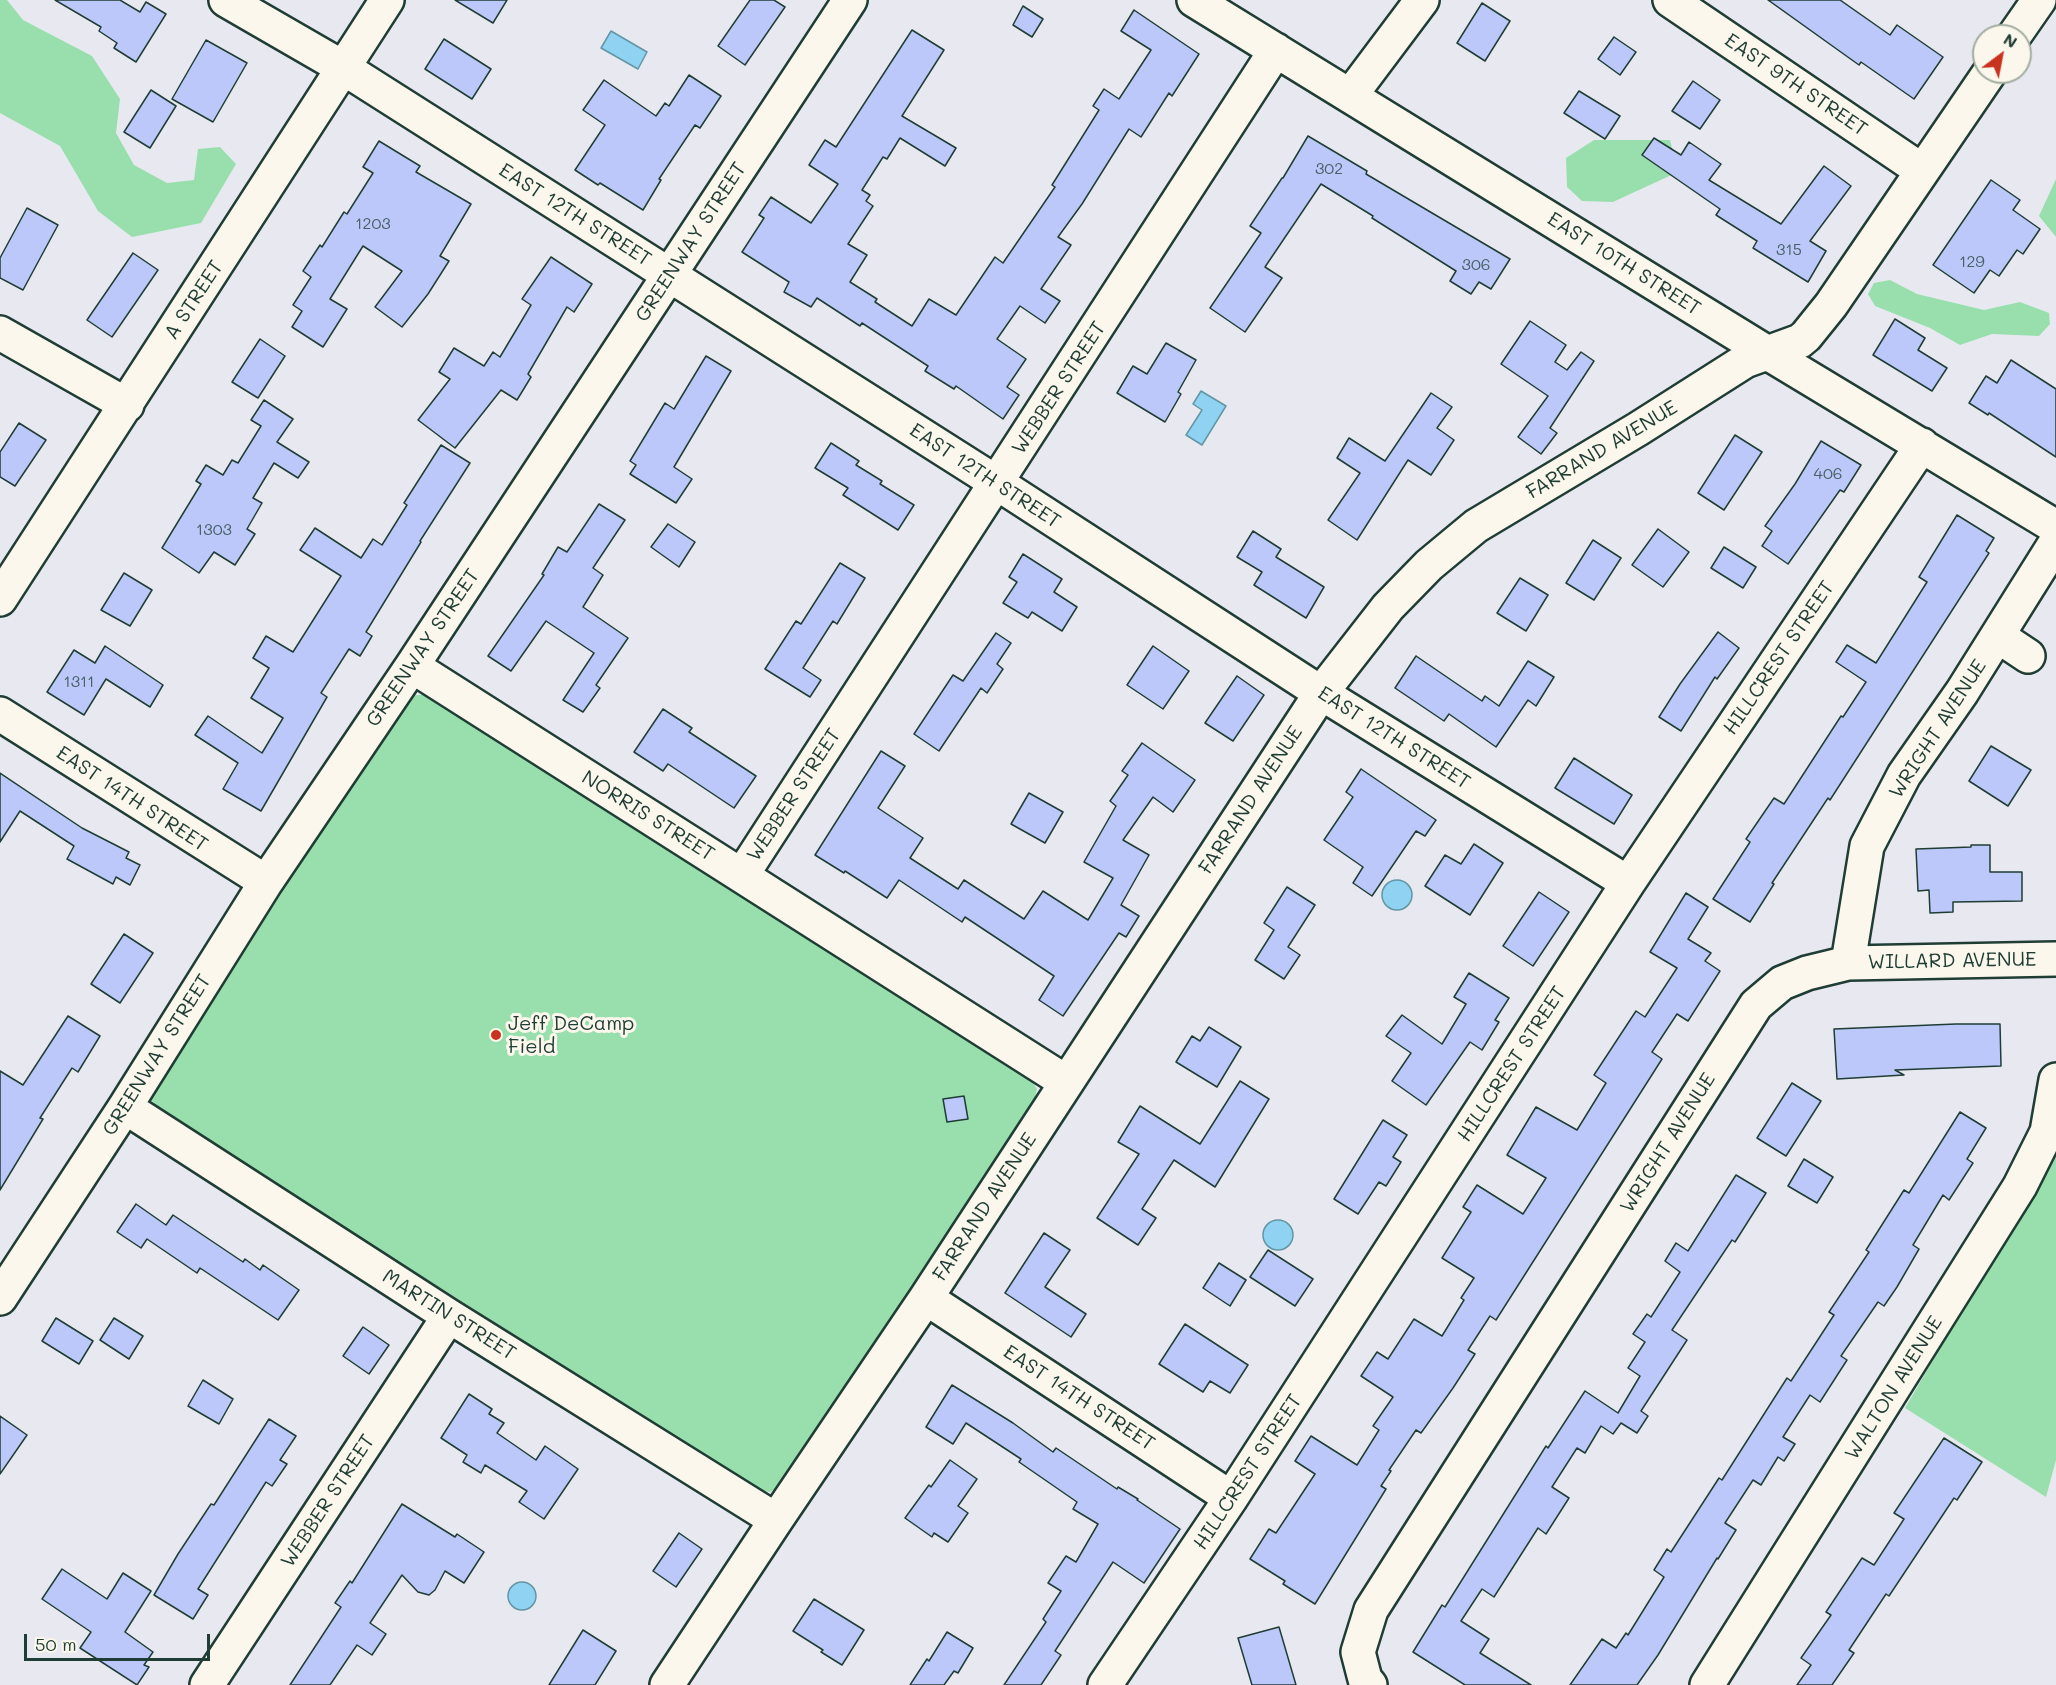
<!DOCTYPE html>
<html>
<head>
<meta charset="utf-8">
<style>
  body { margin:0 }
  #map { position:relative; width:2056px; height:1685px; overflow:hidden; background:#e8e9f0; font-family:Mali,sans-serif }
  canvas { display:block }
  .north { position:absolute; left:1972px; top:24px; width:60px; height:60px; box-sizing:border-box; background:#fbf7ec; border:2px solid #a3ada2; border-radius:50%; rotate:32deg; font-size:16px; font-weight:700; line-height:24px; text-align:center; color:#1f3d34 }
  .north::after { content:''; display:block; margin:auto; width:21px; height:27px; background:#c8321e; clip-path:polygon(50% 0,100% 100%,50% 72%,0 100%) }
  .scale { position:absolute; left:24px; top:1634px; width:186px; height:27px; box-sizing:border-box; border:3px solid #1f3d34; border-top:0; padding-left:8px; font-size:18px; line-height:21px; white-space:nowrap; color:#1f3d34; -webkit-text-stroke:4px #fbf7ec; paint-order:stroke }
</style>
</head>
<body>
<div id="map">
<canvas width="2056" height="1685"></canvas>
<div class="north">N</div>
<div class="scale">50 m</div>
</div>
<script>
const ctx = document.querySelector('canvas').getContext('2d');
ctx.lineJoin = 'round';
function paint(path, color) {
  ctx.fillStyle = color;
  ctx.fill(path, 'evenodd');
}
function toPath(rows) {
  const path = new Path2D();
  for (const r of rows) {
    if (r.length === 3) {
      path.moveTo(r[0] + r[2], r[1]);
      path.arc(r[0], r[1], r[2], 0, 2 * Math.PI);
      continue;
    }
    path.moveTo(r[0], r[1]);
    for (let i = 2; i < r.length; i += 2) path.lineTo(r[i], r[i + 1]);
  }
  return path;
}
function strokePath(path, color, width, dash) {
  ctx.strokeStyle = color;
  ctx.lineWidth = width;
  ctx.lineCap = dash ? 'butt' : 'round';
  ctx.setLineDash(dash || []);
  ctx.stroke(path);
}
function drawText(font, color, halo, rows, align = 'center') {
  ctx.font = font + ' Mali,sans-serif';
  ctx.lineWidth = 6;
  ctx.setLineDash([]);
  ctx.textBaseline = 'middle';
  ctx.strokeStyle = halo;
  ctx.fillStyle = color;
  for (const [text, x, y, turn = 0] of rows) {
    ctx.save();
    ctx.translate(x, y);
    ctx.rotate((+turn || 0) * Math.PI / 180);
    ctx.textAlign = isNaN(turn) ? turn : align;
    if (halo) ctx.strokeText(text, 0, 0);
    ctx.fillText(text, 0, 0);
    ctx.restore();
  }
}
const green = toPath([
  [0,0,7,0,23,20,92,56,120,99,116,133,134,165,167,183,194,180,198,149,220,147,236,164,201,223,132,237,98,211,60,146,0,113],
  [1594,140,1670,140,1678,172,1613,202,1582,201,1567,187,1566,158],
  [2056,179,2056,237,2039,216],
  [1890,280,1917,294,1984,310,2020,302,2049,313,2050,324,2039,336,1992,334,1960,345,1930,328,1875,306,1868,294,1874,283],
  [428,694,1029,1077,1037,1089,1034,1101,779,1487,770,1492,761,1491,158,1109,150,1098,269,907,409,696],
  [2056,1151,2056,1460,2046,1497,1905,1408]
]);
const water = toPath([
  [611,31,647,52,638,69,601,48,611,31],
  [1201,391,1226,406,1202,445,1186,435,1202,410,1193,404,1201,391],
  [1397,895,15],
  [1278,1235,15],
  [522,1596,14]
]);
const building = toPath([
  [55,0,120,0,140,12,146,2,166,14,136,62,114,48,117,43,99,31,101,27,55,0],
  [455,0,507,0,493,23,455,0],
  [750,0,774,0,785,7,745,65,718,46,750,0],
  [1768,0,1840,0,1890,35,1897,25,1943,57,1914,99,1861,62,1859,65,1768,0],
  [1482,3,1510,21,1485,61,1457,43,1482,3],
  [1023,6,1043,19,1032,37,1013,25,1023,6],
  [1134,10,1199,54,1172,96,1169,93,1141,137,1129,129,1082,204,1058,237,1071,245,1041,289,1060,301,1045,323,1020,306,997,339,1026,359,1007,387,1019,395,1003,419,956,386,954,389,925,371,928,366,862,323,860,326,817,298,811,307,784,292,789,282,742,252,764,218,759,215,771,197,811,223,838,184,809,165,825,140,836,147,912,30,944,50,902,116,956,148,945,166,900,138,887,159,883,157,862,190,870,195,866,201,873,206,848,244,867,255,850,282,877,299,875,302,912,326,929,299,956,315,995,257,1003,263,1055,187,1052,185,1099,110,1093,106,1104,89,1119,99,1151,50,1121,31,1134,10],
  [1614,37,1636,52,1620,75,1598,59,1614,37],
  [444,39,491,69,472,99,425,69,444,39],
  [206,40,247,63,213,122,172,99,206,40],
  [689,75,721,96,700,128,695,125,659,179,661,180,643,210,600,183,598,185,575,170,605,125,583,110,604,80,656,116,665,103,669,106,689,75],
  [1693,81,1720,100,1700,129,1672,111,1693,81],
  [151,90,176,106,150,148,124,132,151,90],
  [1579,91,1620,116,1605,139,1564,113,1579,91],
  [1308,136,1367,171,1366,174,1510,259,1491,289,1479,282,1471,294,1450,281,1456,271,1372,218,1373,216,1321,184,1265,267,1282,278,1245,332,1210,308,1261,233,1250,226,1282,178,1283,178,1308,136],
  [1654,138,1681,155,1689,142,1721,164,1709,180,1781,224,1824,166,1851,186,1810,241,1826,251,1808,282,1753,248,1757,241,1716,215,1720,209,1642,155,1654,138],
  [379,141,420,166,416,172,471,204,440,256,449,261,428,294,402,327,375,307,402,271,363,246,330,299,347,309,323,347,292,327,302,311,293,305,311,277,303,271,320,245,322,247,344,212,347,214,373,173,363,167,379,141],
  [1991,180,2020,200,2013,210,2040,229,2023,254,2017,250,1999,276,1990,270,1974,293,1933,265,1991,180],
  [27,208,58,225,23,290,0,278,0,258,27,208],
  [133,253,158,270,112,337,87,320,133,253],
  [551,257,592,284,574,312,567,307,528,374,531,377,517,400,501,390,455,448,418,420,450,379,439,372,454,348,484,366,493,352,500,357,531,305,522,299,551,257],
  [1895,319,1925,338,1918,350,1947,368,1932,391,1873,355,1895,319],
  [1530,321,1566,345,1555,362,1567,370,1581,352,1594,361,1550,428,1557,433,1541,454,1518,437,1548,396,1501,364,1530,321],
  [260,339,285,356,258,398,232,382,260,339],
  [1166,343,1196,360,1178,392,1181,394,1165,422,1117,393,1133,366,1147,374,1166,343],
  [706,356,731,371,674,467,692,479,676,503,630,474,636,465,630,461,665,403,674,409,706,356],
  [2011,360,2056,389,2056,457,1989,413,1988,415,1969,403,1986,376,1997,383,2011,360],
  [1431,393,1452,407,1437,428,1454,440,1431,475,1408,460,1357,540,1328,520,1360,473,1337,458,1349,438,1385,461,1431,393],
  [264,400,293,419,277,442,309,462,298,478,274,463,253,498,262,503,247,529,255,534,235,565,214,552,199,573,162,548,201,484,196,481,206,465,223,475,232,460,238,463,261,426,251,420,264,400],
  [19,423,46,440,15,486,0,477,0,452,19,423],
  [1735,435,1762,452,1724,510,1698,493,1735,435],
  [1821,441,1861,465,1844,492,1840,490,1788,564,1762,546,1772,531,1765,526,1795,484,1821,441],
  [831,443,859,461,856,465,882,481,880,484,914,505,898,530,843,495,848,488,815,468,831,443],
  [441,445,470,463,420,541,421,542,366,632,372,636,360,656,349,649,321,693,327,697,261,811,223,789,238,763,195,735,208,716,262,753,283,718,251,698,269,668,253,658,266,636,293,652,341,576,300,550,315,528,361,558,373,539,382,545,407,505,404,503,441,445],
  [599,504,625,520,593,568,603,575,583,607,628,638,596,685,600,688,583,712,563,700,594,653,546,621,511,671,488,656,544,575,542,574,558,547,567,552,599,504],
  [1957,515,1994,538,1986,551,1989,553,1830,800,1828,798,1772,883,1774,884,1750,922,1713,899,1750,842,1746,839,1774,798,1784,804,1841,716,1843,717,1866,682,1836,662,1847,645,1876,663,1927,582,1919,577,1957,515],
  [668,524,695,542,679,567,651,547,668,524],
  [1658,529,1689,552,1663,587,1632,565,1658,529],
  [1253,531,1281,549,1276,557,1324,587,1306,618,1254,585,1262,572,1237,557,1253,531],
  [1593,540,1621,558,1594,600,1566,583,1593,540],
  [1724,547,1756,567,1743,588,1711,568,1724,547],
  [1023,554,1062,579,1054,592,1077,607,1062,631,1032,612,1028,618,1003,603,1017,582,1009,577,1023,554],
  [840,563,865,578,837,624,833,621,803,668,821,680,810,697,765,669,796,621,801,624,840,563],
  [124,573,152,590,130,626,101,610,124,573],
  [1520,578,1548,595,1526,631,1497,613,1520,578],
  [1718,632,1739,648,1717,679,1715,677,1681,731,1659,717,1680,684,1718,632],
  [996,633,1011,643,997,664,1003,669,987,693,981,688,939,751,914,734,953,675,963,681,996,633],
  [105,646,163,685,150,707,106,679,84,715,47,692,74,650,95,663,105,646],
  [1153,646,1189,671,1163,709,1127,685,1153,646],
  [1416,656,1482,701,1485,696,1499,706,1528,661,1554,677,1536,706,1528,700,1496,747,1449,714,1444,721,1395,688,1416,656],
  [1237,676,1264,695,1233,741,1205,723,1237,676],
  [663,709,692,728,689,732,756,776,734,808,668,764,663,771,634,752,663,709],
  [1142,743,1195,780,1173,812,1153,797,1123,840,1149,855,1121,905,1139,916,1126,937,1119,933,1063,1016,1039,1000,1054,976,965,917,962,922,899,880,887,898,845,871,844,873,815,855,881,751,905,766,878,808,923,838,910,858,958,889,964,880,1024,919,1043,891,1088,920,1113,878,1084,862,1116,806,1110,801,1128,775,1122,771,1142,743],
  [1991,746,2031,770,2008,806,1969,781,1991,746],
  [1574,758,1632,795,1614,824,1555,788,1574,758],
  [1361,769,1436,820,1425,836,1416,831,1372,896,1353,883,1363,867,1324,840,1353,797,1346,792,1361,769],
  [0,773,82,828,129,852,126,858,140,865,130,885,116,877,113,884,67,859,74,846,20,811,0,842,0,773],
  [1029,793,1063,812,1045,843,1011,824,1029,793],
  [1474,844,1503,863,1470,915,1425,886,1445,855,1461,864,1474,844],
  [1971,845,1990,845,1990,872,2022,872,2022,901,1953,902,1953,912,1930,913,1929,890,1918,891,1916,849,1971,847,1971,845],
  [1287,887,1315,905,1288,947,1300,955,1284,979,1255,960,1274,930,1264,923,1287,887],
  [1539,892,1569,912,1533,966,1503,946,1539,892],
  [1686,893,1708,907,1688,939,1711,953,1705,961,1720,971,1688,1021,1677,1014,1652,1052,1662,1059,1496,1320,1490,1316,1468,1350,1475,1354,1453,1388,1421,1433,1416,1430,1389,1470,1391,1471,1381,1486,1386,1489,1315,1604,1283,1584,1285,1581,1250,1559,1269,1529,1276,1533,1315,1474,1295,1461,1311,1436,1357,1465,1379,1430,1373,1426,1393,1397,1361,1376,1377,1352,1388,1359,1414,1319,1442,1336,1464,1300,1461,1298,1474,1278,1442,1258,1471,1212,1463,1207,1477,1185,1523,1214,1546,1178,1507,1155,1536,1107,1577,1130,1606,1083,1594,1075,1636,1011,1645,1017,1677,968,1650,952,1686,893],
  [124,934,153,953,120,1003,91,984,124,934],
  [1469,973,1509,998,1495,1020,1499,1022,1482,1050,1470,1042,1426,1105,1392,1081,1411,1053,1386,1036,1402,1015,1442,1044,1466,1004,1454,997,1469,973],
  [68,1016,100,1036,78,1072,72,1068,40,1118,43,1119,0,1190,0,1071,23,1085,68,1016],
  [1956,1024,2000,1024,2001,1066,1895,1070,1904,1075,1837,1079,1834,1029,1956,1024],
  [1209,1027,1241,1047,1217,1087,1176,1062,1192,1036,1200,1041,1209,1027],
  [1240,1081,1269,1099,1215,1187,1174,1160,1142,1209,1156,1218,1138,1245,1097,1218,1139,1154,1118,1142,1140,1106,1200,1144,1240,1081],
  [1792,1083,1821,1101,1786,1156,1757,1138,1792,1083],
  [964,1096,968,1119,947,1122,943,1099,964,1096],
  [1960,1112,1986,1128,1967,1159,1973,1163,1949,1200,1943,1195,1913,1245,1919,1249,1897,1287,1884,1306,1878,1302,1841,1356,1847,1360,1820,1402,1810,1395,1783,1437,1795,1444,1784,1461,1778,1457,1761,1485,1753,1480,1725,1523,1736,1530,1718,1559,1717,1558,1658,1655,1637,1685,1570,1685,1602,1639,1616,1648,1626,1633,1628,1635,1664,1577,1654,1570,1667,1549,1671,1552,1719,1478,1722,1480,1787,1378,1791,1381,1834,1315,1829,1312,1869,1252,1866,1250,1904,1190,1909,1193,1960,1112],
  [1383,1120,1407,1135,1393,1157,1401,1162,1386,1186,1379,1182,1358,1214,1334,1199,1383,1120],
  [1804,1159,1833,1177,1817,1203,1788,1186,1804,1159],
  [1736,1175,1766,1193,1735,1242,1732,1240,1672,1330,1687,1340,1641,1411,1648,1416,1637,1433,1621,1423,1613,1434,1601,1426,1585,1453,1577,1448,1552,1487,1569,1498,1546,1534,1538,1528,1494,1597,1482,1589,1461,1621,1489,1639,1480,1653,1531,1685,1465,1685,1413,1652,1442,1605,1445,1607,1546,1446,1548,1448,1585,1391,1618,1413,1640,1376,1628,1368,1645,1342,1633,1334,1647,1314,1651,1317,1680,1272,1665,1261,1676,1243,1688,1251,1736,1175],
  [136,1204,166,1225,173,1215,243,1262,245,1259,260,1270,263,1265,299,1290,278,1320,200,1268,197,1273,147,1239,141,1248,117,1232,136,1204],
  [1044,1233,1070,1250,1045,1287,1086,1314,1071,1337,1005,1293,1044,1233],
  [1268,1250,1313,1279,1295,1306,1250,1277,1268,1250],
  [1219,1263,1246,1280,1230,1306,1203,1288,1219,1263],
  [56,1318,93,1341,79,1364,42,1341,56,1318],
  [114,1318,143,1336,129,1359,100,1340,114,1318],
  [1185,1324,1248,1365,1230,1393,1210,1381,1203,1392,1159,1364,1185,1324],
  [363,1327,389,1345,369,1374,343,1356,363,1327],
  [203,1380,233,1399,219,1424,188,1406,203,1380],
  [952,1385,1013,1423,1053,1452,1056,1448,1117,1489,1118,1487,1138,1499,1137,1500,1180,1529,1144,1583,1113,1562,1055,1651,1061,1655,1041,1685,1004,1685,1046,1622,1043,1619,1061,1591,1048,1583,1066,1556,1076,1562,1098,1524,1073,1509,1077,1502,1019,1462,1021,1459,966,1423,953,1444,926,1427,952,1385],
  [469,1394,492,1409,489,1414,504,1423,497,1433,536,1460,545,1446,578,1469,544,1519,519,1502,527,1491,485,1465,481,1473,463,1462,467,1455,441,1438,469,1394],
  [0,1416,27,1435,0,1474,0,1416],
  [269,1419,296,1436,280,1460,287,1464,272,1486,266,1482,198,1589,208,1595,193,1619,154,1595,178,1554,211,1504,214,1505,269,1419],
  [1944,1438,1982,1462,1957,1500,1954,1498,1889,1596,1886,1594,1849,1650,1854,1653,1832,1685,1797,1685,1811,1665,1801,1658,1831,1615,1826,1612,1862,1558,1874,1565,1904,1519,1894,1513,1944,1438],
  [950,1460,977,1479,958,1506,968,1513,948,1542,934,1533,932,1537,905,1518,929,1485,931,1487,950,1460],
  [402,1504,455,1537,457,1534,484,1552,464,1583,445,1571,435,1590,429,1595,418,1592,402,1575,370,1623,386,1634,372,1655,357,1645,330,1685,290,1685,341,1607,335,1603,350,1581,352,1583,402,1504],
  [679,1533,702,1549,676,1587,653,1571,679,1533],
  [62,1569,107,1599,123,1573,151,1591,125,1632,153,1652,144,1665,149,1667,137,1685,80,1648,91,1632,42,1599,62,1569],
  [814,1599,864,1630,842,1665,821,1652,823,1650,793,1631,814,1599],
  [1279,1627,1296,1685,1252,1685,1238,1638,1279,1627],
  [583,1630,616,1651,595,1685,549,1685,583,1630],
  [947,1632,973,1648,958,1673,954,1671,944,1685,910,1685,927,1659,929,1661,947,1632]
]);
const minor = toPath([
  [226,0,342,67,997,483,1321,693,1628,883],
  [1194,0,1766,352,2056,527],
  [1670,0,1921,170],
  [2014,36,2039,0],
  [1350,96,1422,0],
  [0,333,127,405],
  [0,599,387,0],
  [1998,636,2028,656],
  [412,666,1066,1082],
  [0,714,266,882],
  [742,875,1276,50],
  [1848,963,2056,959],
  [125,1107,449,1316,776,1520],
  [0,1298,125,1107,266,882,412,666,850,0],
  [926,1298,1231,1498],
  [207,1685,449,1316],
  [667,1685,776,1520,926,1298,1321,693,1388,607,1429,565,1476,526,1638,429,1745,361,1800,341,1806,336,1831,305,1990,72],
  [1105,1685,1231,1498,1628,883,1922,445],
  [1370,1685,1365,1679,1358,1652,1371,1610,1756,1005,1782,983,1807,973,1848,963,1867,846,1904,775,1962,692,2056,542],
  [1707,1685,2020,1186,2047,1132,2056,1080]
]);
const markers = [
  [496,1035,6,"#c8321e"]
];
const numberNames = [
  ["302",1329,169],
  ["1203",373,224],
  ["315",1789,250],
  ["129",1972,262],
  ["306",1476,265],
  ["406",1828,474],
  ["1303",214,530],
  ["1311",79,682]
];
const streetNames = [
  ["EAST 9TH STREET",1796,85,34],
  ["EAST 12TH STREET",575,215,32],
  ["GREENWAY STREET",691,242,-57],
  ["EAST 10TH STREET",1624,264,32],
  ["A STREET",194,300,-57],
  ["WEBBER STREET",1059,388,-57],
  ["FARRAND AVENUE",1602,450,-31],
  ["EAST 12TH STREET",985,476,33],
  ["GREENWAY STREET",423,648,-56],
  ["HILLCREST STREET",1779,658,-56],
  ["WRIGHT AVENUE",1938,729,-57],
  ["EAST 12TH STREET",1394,738,32],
  ["WEBBER STREET",794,795,-57],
  ["EAST 14TH STREET",132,799,33],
  ["FARRAND AVENUE",1251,800,-57],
  ["NORRIS STREET",648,816,32],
  ["WILLARD AVENUE",1952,961,-1],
  ["GREENWAY STREET",157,1055,-58],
  ["HILLCREST STREET",1512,1064,-57],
  ["WRIGHT AVENUE",1668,1143,-58],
  ["FARRAND AVENUE",985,1207,-57],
  ["MARTIN STREET",449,1315,32],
  ["WALTON AVENUE",1894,1388,-58],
  ["EAST 14TH STREET",1079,1398,33],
  ["HILLCREST STREET",1248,1472,-57],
  ["WEBBER STREET",328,1501,-57]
];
const poiNames = [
  ["Jeff DeCamp",508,1024],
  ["Field",508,1047]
];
paint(green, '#98dfad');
paint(water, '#8fd2f1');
strokePath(water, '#6296a5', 1.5);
paint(building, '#bcc8f9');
strokePath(building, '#1f3d34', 1.5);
strokePath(minor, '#1f3d34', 38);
strokePath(minor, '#fbf7ec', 33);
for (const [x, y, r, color] of markers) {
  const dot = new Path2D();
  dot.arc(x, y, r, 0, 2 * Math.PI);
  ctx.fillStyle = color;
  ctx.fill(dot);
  strokePath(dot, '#fbf7ec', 2);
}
drawText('16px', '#466065', null, numberNames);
drawText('20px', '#1f3d34', '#fbf7ec', streetNames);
drawText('20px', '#1f3d34', '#fbf7ec', poiNames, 'left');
</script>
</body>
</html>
